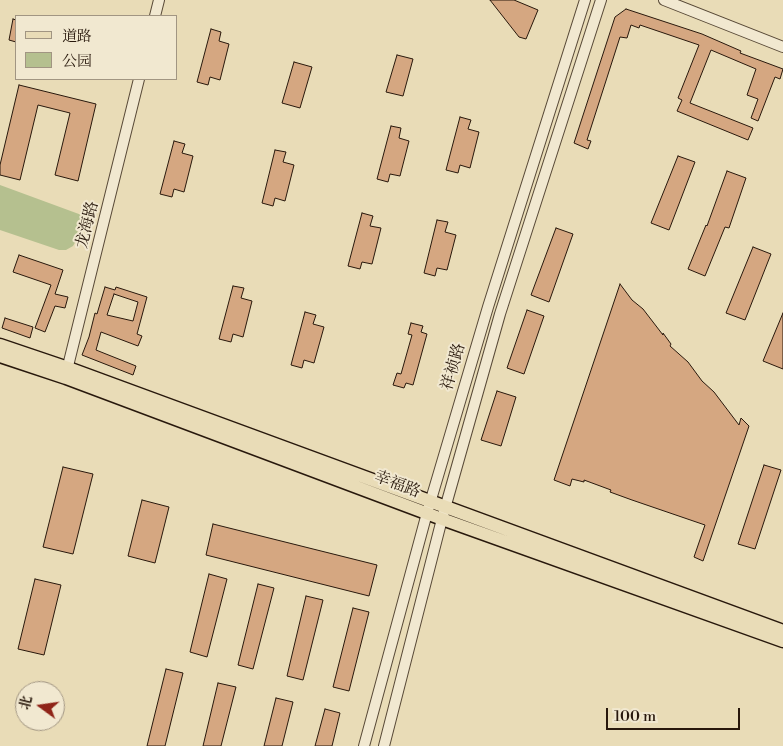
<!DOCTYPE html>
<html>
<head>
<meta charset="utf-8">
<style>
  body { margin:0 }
  #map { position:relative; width:783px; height:746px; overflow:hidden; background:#e9dcb7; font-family:"Libre Bodoni","Noto Serif SC",serif }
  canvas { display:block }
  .legend { position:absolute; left:15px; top:15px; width:162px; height:65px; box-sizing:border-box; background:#f1e8d0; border:1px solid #a19582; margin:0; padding:6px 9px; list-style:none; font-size:15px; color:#28180c }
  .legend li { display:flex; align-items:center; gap:10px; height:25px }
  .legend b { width:25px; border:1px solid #a19582 }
  .north { position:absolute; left:15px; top:681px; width:50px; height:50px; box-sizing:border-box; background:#f1e8d0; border:1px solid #a19582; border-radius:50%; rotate:284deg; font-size:14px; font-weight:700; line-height:20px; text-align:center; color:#28180c }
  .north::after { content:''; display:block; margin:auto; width:18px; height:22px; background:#8f2418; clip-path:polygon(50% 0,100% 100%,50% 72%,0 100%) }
  .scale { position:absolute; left:606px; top:708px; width:134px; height:22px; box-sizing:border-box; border:2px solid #28180c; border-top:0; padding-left:6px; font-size:15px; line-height:18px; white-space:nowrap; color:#28180c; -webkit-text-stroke:4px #f1e8d0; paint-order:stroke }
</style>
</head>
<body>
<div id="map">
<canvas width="783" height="746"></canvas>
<ul class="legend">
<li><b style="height:6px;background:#e9dcb7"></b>道路</li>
<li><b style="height:14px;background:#b5c08f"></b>公园</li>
</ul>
<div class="north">北</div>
<div class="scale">100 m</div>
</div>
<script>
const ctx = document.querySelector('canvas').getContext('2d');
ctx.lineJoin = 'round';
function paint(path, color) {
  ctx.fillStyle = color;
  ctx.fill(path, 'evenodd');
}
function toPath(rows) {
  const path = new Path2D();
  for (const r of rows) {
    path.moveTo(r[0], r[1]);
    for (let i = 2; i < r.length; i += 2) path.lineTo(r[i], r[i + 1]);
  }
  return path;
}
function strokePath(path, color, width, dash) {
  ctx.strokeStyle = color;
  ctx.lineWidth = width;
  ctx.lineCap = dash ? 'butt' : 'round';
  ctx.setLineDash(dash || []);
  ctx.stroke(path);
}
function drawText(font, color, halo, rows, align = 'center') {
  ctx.font = font + ' "Libre Bodoni","Noto Serif SC",serif';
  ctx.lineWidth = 4;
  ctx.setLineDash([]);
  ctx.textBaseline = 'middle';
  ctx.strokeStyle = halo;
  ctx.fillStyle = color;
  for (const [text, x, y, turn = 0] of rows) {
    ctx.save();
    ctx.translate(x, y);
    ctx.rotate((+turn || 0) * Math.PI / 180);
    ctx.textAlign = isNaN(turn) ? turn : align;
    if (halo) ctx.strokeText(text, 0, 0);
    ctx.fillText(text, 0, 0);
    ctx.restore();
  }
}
const green = toPath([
  [0,185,87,217,85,225,78,224,77,239,73,246,66,250,59,250,0,230]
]);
const building = toPath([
  [490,0,514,0,538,10,526,39,519,37,490,0],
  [626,9,702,34,741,51,740,53,783,69,780,79,775,77,758,121,751,118,758,99,747,95,756,69,711,50,690,103,753,128,748,140,677,111,682,100,678,98,699,45,640,25,639,28,631,25,627,38,620,37,587,140,591,141,588,149,574,143,615,17,626,9],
  [13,19,16,20,16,42,9,40,13,19],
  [211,29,221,32,219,41,229,44,220,80,210,77,208,85,197,82,211,29],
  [397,55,413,59,403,96,386,92,397,55],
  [294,62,312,67,300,108,282,103,294,62],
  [19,85,96,104,78,181,55,175,70,113,38,105,20,180,0,175,0,165,19,85],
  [460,117,471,120,468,129,479,132,470,168,460,165,458,173,446,170,460,117],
  [391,126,401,128,399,138,409,141,400,176,390,174,388,182,377,179,391,126],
  [174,141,185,144,182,153,193,156,184,192,174,189,172,197,160,194,174,141],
  [275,150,286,152,283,162,294,165,285,201,275,198,273,206,262,203,275,150],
  [678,156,695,162,669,230,651,223,678,156],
  [727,171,746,178,729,228,725,227,705,276,688,269,706,225,707,226,727,171],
  [362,213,373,216,370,226,381,228,372,264,362,262,360,269,348,266,362,213],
  [437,220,448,222,445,232,456,235,447,270,437,268,435,276,424,273,437,220],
  [556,228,573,234,549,302,531,295,556,228],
  [753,247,771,254,745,320,726,313,753,247],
  [19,255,63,270,55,294,68,297,65,308,55,306,45,332,35,328,51,285,13,272,19,255],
  [620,284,632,300,643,309,663,335,663,333,671,344,670,346,688,362,702,381,714,392,739,425,741,418,749,426,703,561,694,557,705,525,632,500,610,492,611,490,584,480,584,482,572,479,570,486,554,480,620,284],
  [233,286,244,288,241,298,252,301,243,337,233,334,231,342,219,339,233,286],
  [105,287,115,290,116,287,147,297,137,334,142,336,138,346,101,332,96,350,136,366,133,375,82,355,89,337,95,313,97,314,105,287],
  [114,294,138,302,133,321,107,315,114,294],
  [527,310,544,316,524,374,507,368,527,310],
  [305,312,316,315,313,324,324,327,314,363,304,360,302,368,291,365,305,312],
  [783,313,783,369,763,361,783,313],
  [5,318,33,327,30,338,2,328,5,318],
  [411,323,423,326,421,332,427,334,413,385,406,383,404,388,393,385,397,373,401,374,412,335,408,334,411,323],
  [497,391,516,397,501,446,481,440,497,391],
  [764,465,781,470,755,549,738,544,764,465],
  [63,467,93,474,73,554,43,547,63,467],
  [142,500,169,507,155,563,128,556,142,500],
  [213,524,377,565,369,596,206,555,213,524],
  [209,574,227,579,207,657,190,652,209,574],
  [35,579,61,585,44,655,18,649,35,579],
  [258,584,274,588,253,669,238,665,258,584],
  [306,596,323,600,303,680,287,676,306,596],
  [353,608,369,612,349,691,333,687,353,608],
  [166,669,183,673,165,746,147,746,166,669],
  [218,683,236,687,221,746,203,746,218,683],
  [276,698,293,702,282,746,264,746,276,698],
  [325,709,340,713,332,746,315,746,325,709]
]);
const minor = toPath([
  [664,0,783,47],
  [155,16,159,0],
  [66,374,139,79],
  [364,746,427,513,488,307,585,0],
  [384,746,442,519,500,314,601,0]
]);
const major = toPath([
  [0,345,68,368,783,631],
  [0,356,66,378,442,519,783,641]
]);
const streetNames = [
  ["龙海路",88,225,-76],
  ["祥祯路",454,367,-74],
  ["幸福路",397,485,21]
];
paint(green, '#b5c08f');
paint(building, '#d5a781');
strokePath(building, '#28180c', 1);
strokePath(minor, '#584937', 12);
strokePath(major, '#28180c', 15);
strokePath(minor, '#f1e8d0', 10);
strokePath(major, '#e9dcb7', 12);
drawText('16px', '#28180c', '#f1e8d0', streetNames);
</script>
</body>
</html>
